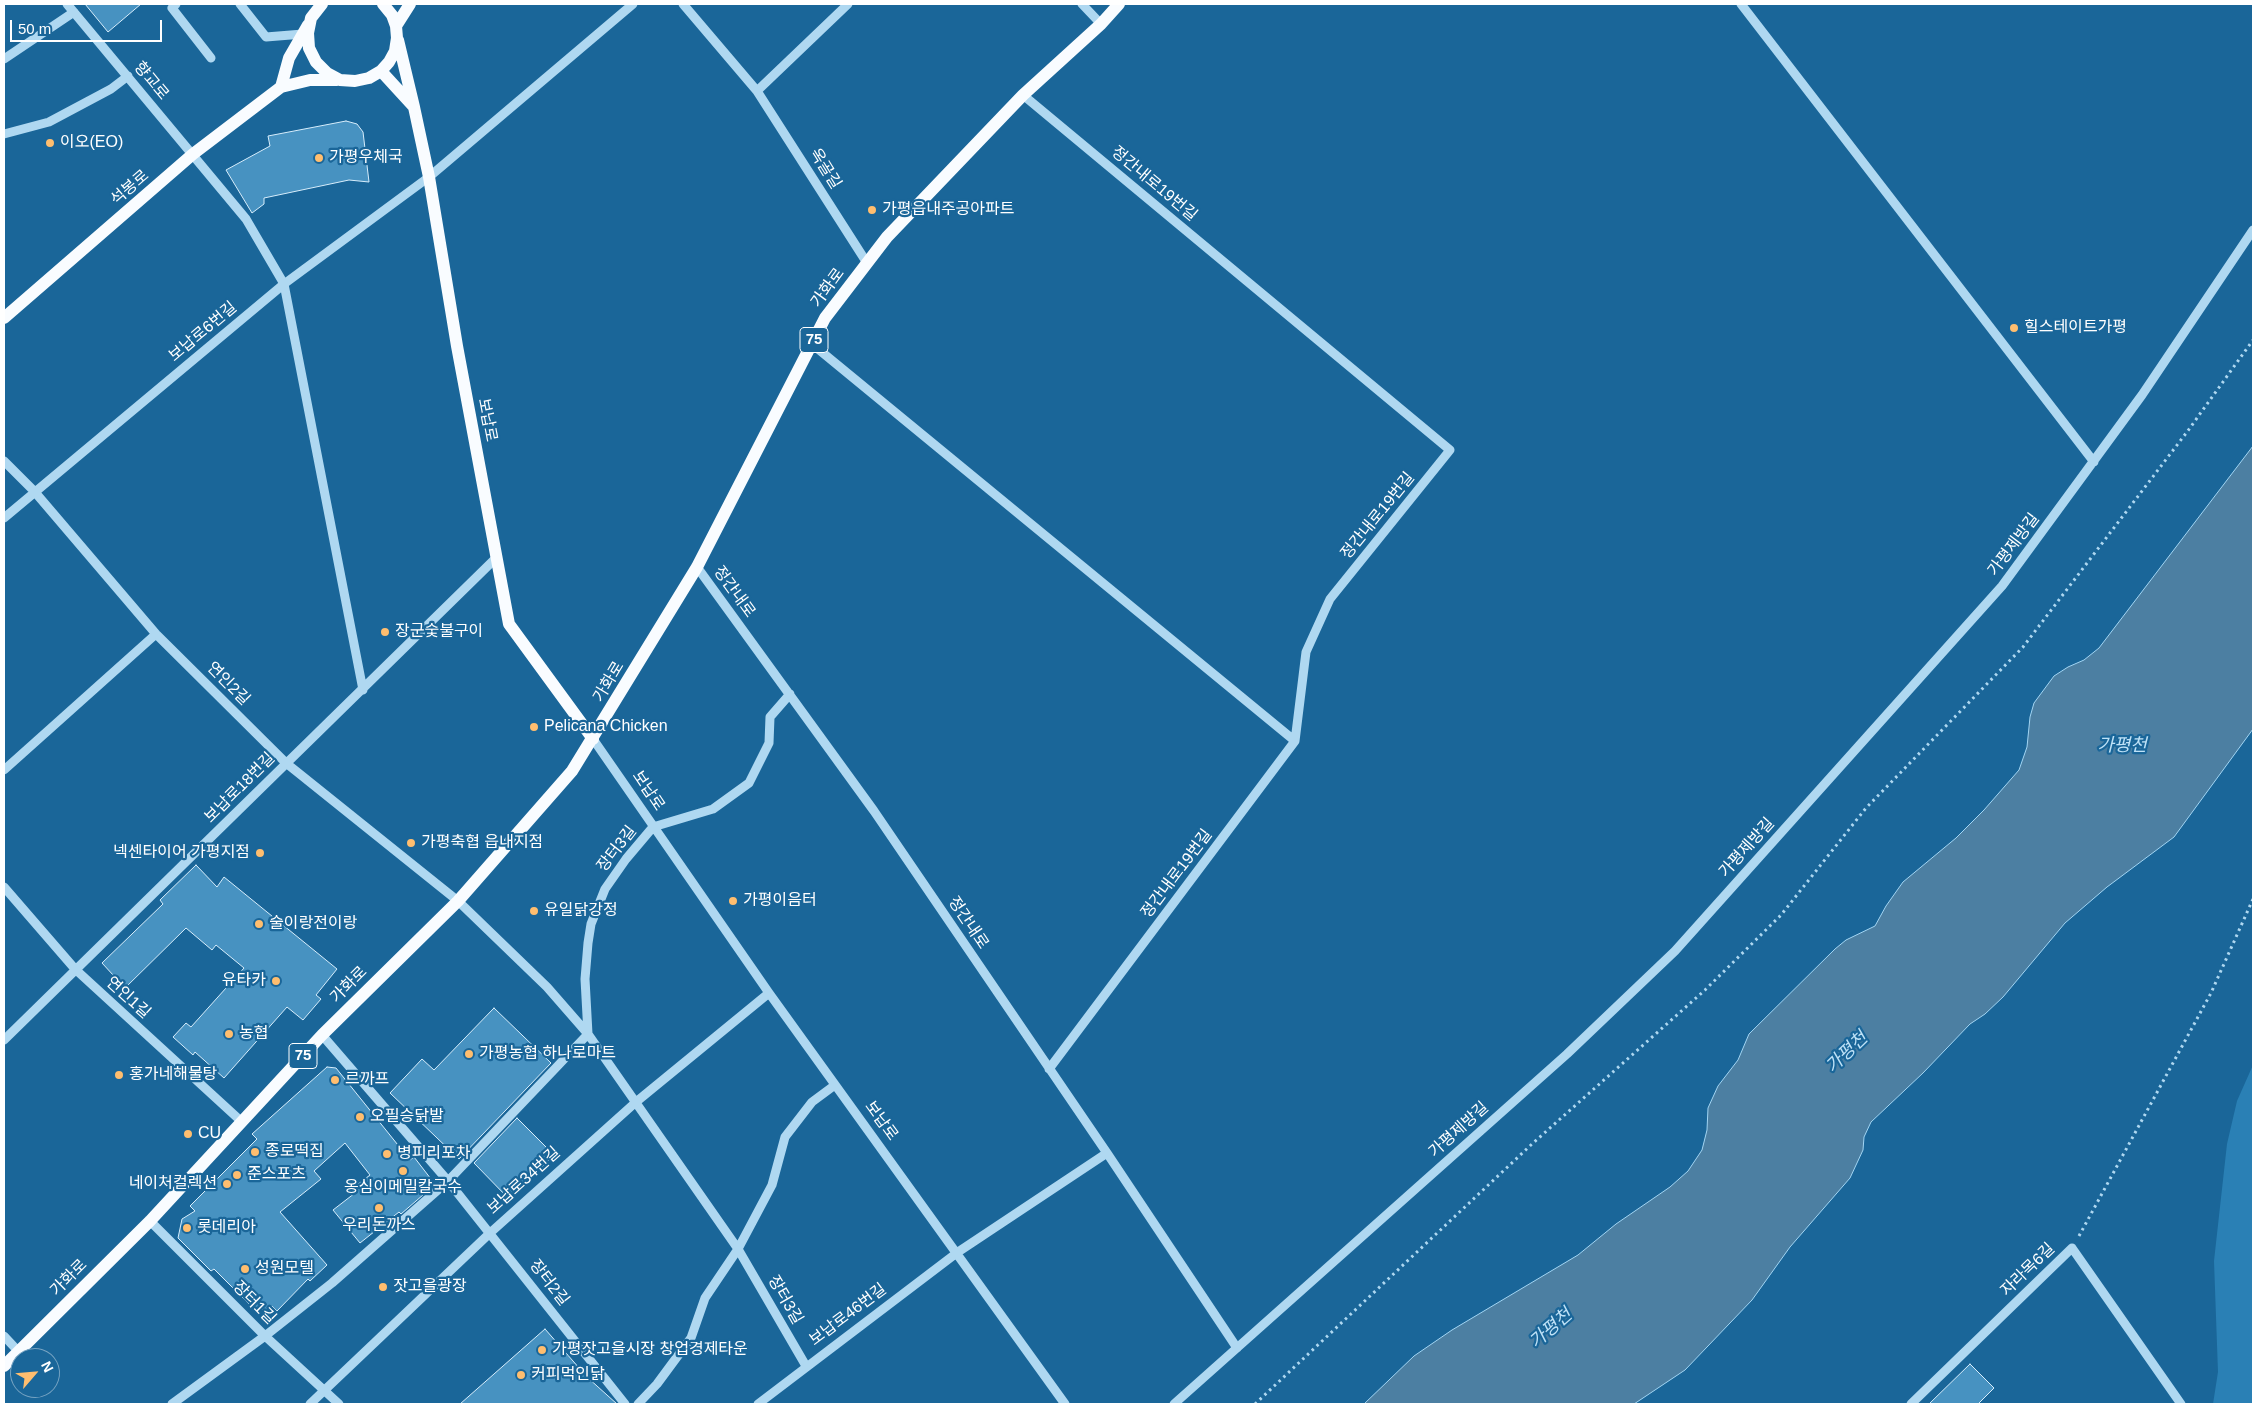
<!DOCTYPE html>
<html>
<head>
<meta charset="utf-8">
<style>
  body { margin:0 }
  #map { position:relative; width:2257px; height:1408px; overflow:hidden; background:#1a6699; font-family:Arial,sans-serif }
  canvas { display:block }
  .frame { position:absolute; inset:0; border:5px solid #fff; pointer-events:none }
  .north { position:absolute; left:10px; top:1348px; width:50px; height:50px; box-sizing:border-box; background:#1a6699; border:1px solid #76a3c2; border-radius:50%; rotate:63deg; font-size:14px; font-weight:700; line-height:20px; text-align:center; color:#fff }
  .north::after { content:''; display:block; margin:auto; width:18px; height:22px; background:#ffbe6f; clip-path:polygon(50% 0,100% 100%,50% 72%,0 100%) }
  .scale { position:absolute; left:10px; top:20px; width:152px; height:22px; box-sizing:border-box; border:2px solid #fff; border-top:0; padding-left:6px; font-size:15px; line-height:18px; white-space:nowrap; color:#fff; -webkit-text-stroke:4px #1a6699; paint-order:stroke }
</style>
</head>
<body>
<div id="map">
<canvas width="2257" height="1408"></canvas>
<div class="frame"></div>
<div class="north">N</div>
<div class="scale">50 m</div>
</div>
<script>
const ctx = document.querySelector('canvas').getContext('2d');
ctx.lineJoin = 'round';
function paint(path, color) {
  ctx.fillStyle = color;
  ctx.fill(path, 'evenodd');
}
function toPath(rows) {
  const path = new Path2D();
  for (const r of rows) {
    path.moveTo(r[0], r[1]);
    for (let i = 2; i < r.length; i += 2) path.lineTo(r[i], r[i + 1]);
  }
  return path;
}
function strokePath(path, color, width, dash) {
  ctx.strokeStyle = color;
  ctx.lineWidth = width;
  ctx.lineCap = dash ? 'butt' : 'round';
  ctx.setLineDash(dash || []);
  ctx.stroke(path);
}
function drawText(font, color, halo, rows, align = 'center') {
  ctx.font = font + ' Arial,"Noto Sans KR",sans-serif';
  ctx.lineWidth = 4.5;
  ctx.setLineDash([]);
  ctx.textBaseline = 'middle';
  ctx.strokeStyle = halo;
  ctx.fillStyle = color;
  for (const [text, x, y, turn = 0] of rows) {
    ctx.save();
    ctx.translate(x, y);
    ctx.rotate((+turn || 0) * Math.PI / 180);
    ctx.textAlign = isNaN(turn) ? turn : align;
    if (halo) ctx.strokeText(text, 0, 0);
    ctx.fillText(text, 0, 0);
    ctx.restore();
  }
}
const green = toPath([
  [2253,1065,2253,1404,2213,1404,2218,1372,2214,1261,2227,1144,2237,1101]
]);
const water = toPath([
  [2253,446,2253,729,2174,837,2107,887,2065,923,2003,997,1985,1014,1970,1024,1923,1073,1871,1122,1864,1137,1863,1150,1850,1178,1790,1247,1752,1300,1685,1370,1634,1404,1364,1404,1414,1356,1452,1330,1578,1255,1616,1224,1670,1187,1688,1171,1702,1150,1707,1130,1708,1108,1718,1086,1738,1060,1749,1034,1835,949,1846,940,1875,926,1886,906,1903,882,1956,838,1984,810,2019,770,2027,747,2030,717,2034,703,2054,676,2068,667,2084,660,2099,648,2253,446]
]);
const building = toPath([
  [85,4,141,4,108,32,85,4],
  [346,121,357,124,363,132,369,182,349,180,264,198,264,204,252,213,226,170,270,146,268,136,346,121],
  [196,865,217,887,224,877,337,969,316,995,321,999,303,1020,287,1007,224,1078,195,1052,193,1055,173,1037,186,1023,191,1027,244,968,216,945,212,950,186,928,125,988,102,963,163,904,160,900,196,865],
  [494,1008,551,1063,459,1159,390,1093,422,1059,434,1070,494,1008],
  [327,1067,336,1068,410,1160,414,1157,431,1179,431,1188,401,1214,399,1212,360,1243,333,1210,355,1193,352,1189,370,1175,345,1143,314,1171,321,1179,280,1212,327,1265,310,1281,308,1279,277,1311,272,1306,266,1312,260,1307,256,1311,214,1269,211,1271,178,1238,182,1219,195,1211,190,1206,257,1139,252,1134,327,1067],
  [517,1118,554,1155,509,1199,474,1163,517,1118],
  [545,1329,587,1377,617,1404,460,1404,545,1329],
  [1970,1364,1994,1388,1978,1404,1929,1404,1970,1364]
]);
const path = toPath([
  [2079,1236,2211,993,2253,899],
  [1255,1404,1532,1144,1705,990,1781,915,1866,808,2023,647,2187,432,2253,340]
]);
const minor = toPath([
  [67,4,246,219,284,284,363,690],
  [176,4,172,8,211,58],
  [240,4,266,37,303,34],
  [683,4,757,91,867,263],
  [1082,4,1101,24],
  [1741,4,2094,462],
  [4,59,74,12],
  [757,91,848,4],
  [1023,95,1450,450,1330,599,1306,652,1295,741,1049,1069],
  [4,134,49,122,111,89,128,76],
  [812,344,1295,741],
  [4,461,34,491,156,634,286,763,458,901,547,987,588,1034,738,1249,806,1366],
  [4,518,284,284,429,177,633,4],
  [697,567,874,811,1107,1153,958,1252,758,1404],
  [593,739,769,993,1065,1404],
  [4,770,156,634],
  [4,887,75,969,242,1122],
  [322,1035,448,1181,625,1404],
  [4,1040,497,557],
  [1107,1153,1237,1348],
  [150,1221,265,1336,339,1404],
  [4,1336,18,1351],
  [172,1404,265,1336,332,1283,448,1181,588,1034,585,979,588,943,591,924,605,889,626,859,653,827,713,809,749,783,769,743,770,717,790,694],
  [310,1404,490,1233,636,1102,769,993],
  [638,1404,657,1384,691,1338,705,1298,738,1249,772,1185,785,1137,812,1102,835,1085],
  [1174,1404,1567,1054,1675,951,2002,586,2142,395,2253,230],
  [1911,1404,2072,1248,2181,1404]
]);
const major = toPath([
  [322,4,311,18,308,33,309,48,316,62,327,73,340,80,355,81,369,78,381,71,389,62,395,51,397,38,396,26,392,15,383,4],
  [308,25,289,58,281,87,310,80,337,80],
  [396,26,410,4],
  [381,71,414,107,398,40],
  [414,107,429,177,457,346,509,624,593,739],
  [4,318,193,154,281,87],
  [4,1366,150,1221,322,1035,458,901,572,771,697,567,825,318,887,237,1023,95,1101,24,1119,4]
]);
const markers = [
  [50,143,5,"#ffbe6f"],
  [319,158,5,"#ffbe6f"],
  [872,210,5,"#ffbe6f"],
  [2014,328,5,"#ffbe6f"],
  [385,632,5,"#ffbe6f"],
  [534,727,5,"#ffbe6f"],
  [411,843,5,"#ffbe6f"],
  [260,853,5,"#ffbe6f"],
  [733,901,5,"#ffbe6f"],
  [534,911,5,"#ffbe6f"],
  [259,924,5,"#ffbe6f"],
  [276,981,5,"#ffbe6f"],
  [229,1034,5,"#ffbe6f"],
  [469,1054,5,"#ffbe6f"],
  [119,1075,5,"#ffbe6f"],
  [335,1080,5,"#ffbe6f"],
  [360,1117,5,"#ffbe6f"],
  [188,1134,5,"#ffbe6f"],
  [255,1152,5,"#ffbe6f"],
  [387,1154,5,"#ffbe6f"],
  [403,1171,5,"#ffbe6f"],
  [237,1175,5,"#ffbe6f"],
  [227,1184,5,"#ffbe6f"],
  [379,1208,5,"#ffbe6f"],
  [187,1228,5,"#ffbe6f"],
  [245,1269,5,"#ffbe6f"],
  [383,1287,5,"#ffbe6f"],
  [542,1350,5,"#ffbe6f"],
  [521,1375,5,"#ffbe6f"]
];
const shields = [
  [814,340,28],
  [303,1056,28]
];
const shieldNames = [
  ["75",814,340],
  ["75",303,1056]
];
const streetNames = [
  ["향교로",151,81,50],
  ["옥골길",825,169,58],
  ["정간내로19번길",1154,184,40],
  ["석봉로",130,188,-41],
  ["가화로",828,288,-54],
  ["보납로6번길",203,332,-40],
  ["보납로",487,420,79],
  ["정간내로19번길",1378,516,-51],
  ["가평제방길",2014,545,-53],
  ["정간내로",734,592,54],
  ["가화로",609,682,-59],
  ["연인2길",228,684,45],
  ["보납로18번길",240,788,-45],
  ["보납로",648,791,56],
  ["가평제방길",1747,848,-48],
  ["장터3길",617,849,-52],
  ["정간내로19번길",1177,874,-53],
  ["정간내로",968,923,56],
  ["가화로",349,985,-45],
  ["연인1길",128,998,42],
  ["보납로",881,1121,54],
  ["가평제방길",1459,1130,-42],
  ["보납로34번길",524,1181,-42],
  ["자라목6길",2028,1270,-44],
  ["가화로",69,1278,-45],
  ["장터2길",549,1283,52],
  ["장터3길",785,1300,60],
  ["장터1길",254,1303,45],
  ["보납로46번길",848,1315,-37]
];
const poiNames = [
  ["이오(EO)",60,143],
  ["가평우체국",329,158],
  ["가평읍내주공아파트",882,210],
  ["힐스테이트가평",2024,328],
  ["장군숯불구이",395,632],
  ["Pelicana Chicken",544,727],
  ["가평축협 읍내지점",421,843],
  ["넥센타이어 가평지점",250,853,"right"],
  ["가평이음터",743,901],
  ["유일닭강정",544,911],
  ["술이랑전이랑",269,924],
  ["유타카",266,981,"right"],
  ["농협",239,1034],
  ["가평농협 하나로마트",479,1054],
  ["홍가네해물탕",129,1075],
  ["르까프",345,1080],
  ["오필승닭발",370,1117],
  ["CU",198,1134],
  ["종로떡집",265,1152],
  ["병피리포차",397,1154],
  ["준스포츠",247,1175],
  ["네이처컬렉션",217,1184,"right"],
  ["옹심이메밀칼국수",403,1188,"center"],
  ["우리돈까스",379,1226,"center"],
  ["롯데리아",197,1228],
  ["성원모텔",255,1269],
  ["잣고을광장",393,1287],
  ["가평잣고을시장 창업경제타운",552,1350],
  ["커피먹인닭",531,1375]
];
const waterNames = [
  ["가평천",2122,746],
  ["가평천",1847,1053,-44],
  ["가평천",1551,1329,-41]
];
paint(green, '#2a80b5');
paint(water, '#4c7fa2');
strokePath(water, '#a2d5f3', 1);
paint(building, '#4792c1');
strokePath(building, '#d7edfb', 1);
strokePath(path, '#afd8f1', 3, [2.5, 4]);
strokePath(minor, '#afd8f1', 9);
strokePath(major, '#f9fcff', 12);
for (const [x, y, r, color] of markers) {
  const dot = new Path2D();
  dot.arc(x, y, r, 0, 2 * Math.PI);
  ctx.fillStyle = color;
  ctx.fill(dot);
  strokePath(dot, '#1a6699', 2);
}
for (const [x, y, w] of shields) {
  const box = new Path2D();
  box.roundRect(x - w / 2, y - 12.5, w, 25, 4);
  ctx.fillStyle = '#1a6699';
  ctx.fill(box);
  strokePath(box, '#fff', 1);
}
drawText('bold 15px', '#fff', null, shieldNames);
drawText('16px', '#fff', '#1a6699', streetNames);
drawText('16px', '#fff', '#1a6699', poiNames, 'left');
drawText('italic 18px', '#bfe2f7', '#1a6699', waterNames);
</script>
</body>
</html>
